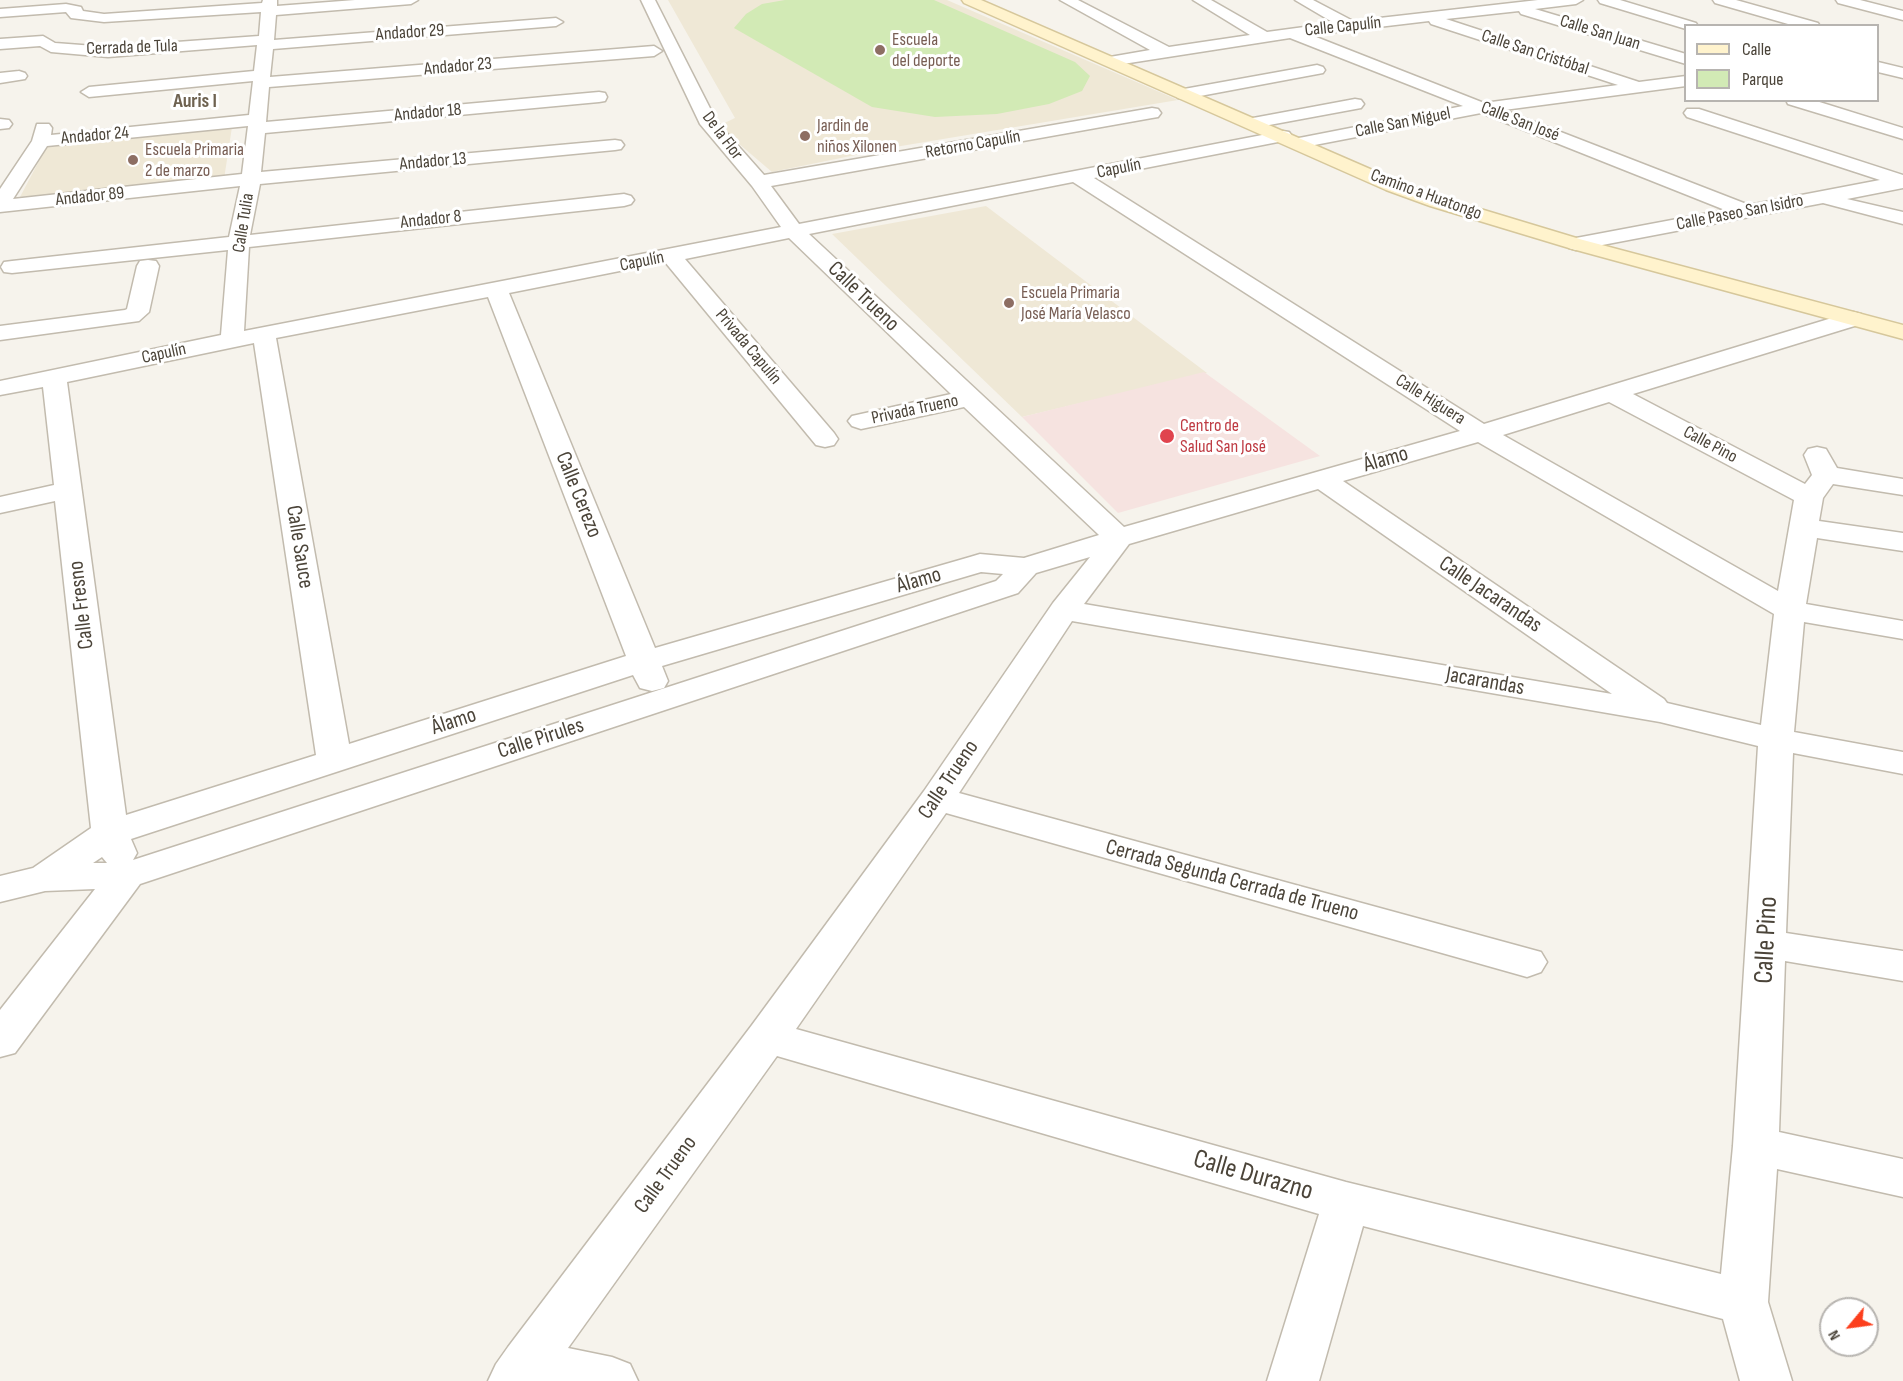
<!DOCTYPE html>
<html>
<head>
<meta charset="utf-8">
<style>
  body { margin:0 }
  #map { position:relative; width:1903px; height:1381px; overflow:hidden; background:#f6f3ec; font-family:"Sofia Sans Condensed",sans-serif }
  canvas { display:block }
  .legend { position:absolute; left:1684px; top:24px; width:195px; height:78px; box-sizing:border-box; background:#fff; border:2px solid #b7b4b0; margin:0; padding:8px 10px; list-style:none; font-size:18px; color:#4b4439 }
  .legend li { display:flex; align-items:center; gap:12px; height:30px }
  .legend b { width:30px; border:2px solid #b7b4b0 }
  .north { position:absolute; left:1819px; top:1297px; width:60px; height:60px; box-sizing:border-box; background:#fff; border:2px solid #b7b4b0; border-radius:50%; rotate:241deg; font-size:16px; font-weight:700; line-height:24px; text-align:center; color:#4b4439 }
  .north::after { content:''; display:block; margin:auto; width:21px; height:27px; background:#fc3f1d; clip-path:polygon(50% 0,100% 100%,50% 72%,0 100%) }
</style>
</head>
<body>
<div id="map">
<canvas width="1903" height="1381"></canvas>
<ul class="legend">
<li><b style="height:8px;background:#fff3cd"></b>Calle</li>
<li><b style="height:16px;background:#d2eab5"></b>Parque</li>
</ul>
<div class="north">N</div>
</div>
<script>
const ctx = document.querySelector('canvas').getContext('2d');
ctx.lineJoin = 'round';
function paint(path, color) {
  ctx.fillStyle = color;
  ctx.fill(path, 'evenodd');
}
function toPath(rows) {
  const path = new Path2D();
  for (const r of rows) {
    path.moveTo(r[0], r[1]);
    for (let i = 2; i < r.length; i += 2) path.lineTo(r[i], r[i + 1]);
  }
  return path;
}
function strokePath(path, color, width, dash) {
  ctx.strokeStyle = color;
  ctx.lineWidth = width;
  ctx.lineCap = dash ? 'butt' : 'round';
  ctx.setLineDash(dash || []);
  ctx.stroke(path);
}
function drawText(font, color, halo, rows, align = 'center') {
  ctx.font = font + ' "Sofia Sans Condensed",sans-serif';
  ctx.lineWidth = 6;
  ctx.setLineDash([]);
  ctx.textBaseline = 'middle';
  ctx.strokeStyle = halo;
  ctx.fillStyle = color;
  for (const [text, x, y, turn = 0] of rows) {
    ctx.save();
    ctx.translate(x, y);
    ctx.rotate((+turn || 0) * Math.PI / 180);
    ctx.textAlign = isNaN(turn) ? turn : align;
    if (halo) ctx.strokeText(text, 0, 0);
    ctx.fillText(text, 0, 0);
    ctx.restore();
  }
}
const education = toPath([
  [668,0,947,0,1178,100,895,147,772,172,718,126,735,118],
  [232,127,224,179,20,197,49,142],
  [986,206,1207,373,1022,417,832,234]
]);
const medical = toPath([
  [1204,372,1320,456,1118,513,1022,417]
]);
const green = toPath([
  [785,0,934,0,1075,62,1090,76,1082,91,1049,104,997,114,935,117,872,107,734,28,746,14,762,4]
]);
const street = toPath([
  [263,0,277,0,277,6,355,0,418,0,411,4,276,15,274,40,556,18,563,22,556,26,273,49,270,77,654,46,662,51,654,56,269,87,266,122,599,92,605,93,607,97,605,101,599,102,265,133,261,172,615,140,621,141,624,145,621,149,615,150,260,184,250,235,624,194,631,196,634,200,631,204,624,206,249,247,244,331,781,227,752,186,700,124,641,0,655,0,717,122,764,175,1152,108,1158,109,1161,113,1158,117,1152,118,771,186,799,224,1283,131,1289,132,1292,136,1289,140,1283,141,1094,178,1484,424,1845,314,1853,312,1861,314,1864,319,1861,324,1633,394,1805,484,1812,475,1804,455,1808,449,1817,447,1826,449,1837,468,1903,479,1903,495,1833,484,1823,498,1819,521,1903,533,1903,551,1817,538,1806,604,1903,621,1903,639,1804,622,1794,732,1903,752,1903,774,1793,753,1786,933,1903,951,1903,981,1785,961,1779,1132,1903,1159,1903,1197,1777,1169,1768,1302,1792,1381,1740,1381,1723,1319,1363,1226,1319,1381,1267,1381,1319,1214,777,1056,568,1348,612,1357,630,1364,638,1381,488,1381,496,1364,508,1347,752,1025,924,791,1053,603,1090,557,1036,573,1018,593,140,884,15,1053,0,1057,0,1010,95,889,45,891,0,902,0,876,33,868,91,828,55,501,0,513,0,497,54,485,43,387,0,395,0,381,221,335,228,250,12,273,4,272,1,267,4,262,12,261,229,237,240,186,0,212,0,189,32,141,37,124,49,124,52,128,51,135,249,115,253,81,89,97,81,92,89,87,254,71,257,45,108,57,51,52,40,46,0,49,0,39,43,36,55,43,108,47,259,36,261,12,104,22,71,18,66,12,0,17,0,9,66,4,81,7,83,11,104,14,262,3,263,0],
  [248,126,242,174,13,199,47,146,248,126],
  [1073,182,1460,431,1124,527,809,234,1073,182],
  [789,238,951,394,852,416,848,421,852,426,861,429,964,407,1099,535,1024,558,980,554,970,557,655,648,509,293,665,262,816,445,825,447,834,445,838,439,834,433,685,259,789,238],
  [488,297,626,656,349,744,276,338,488,297],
  [254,343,316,755,126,815,67,382,254,343],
  [1609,402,1794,500,1778,591,1503,435,1609,402],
  [1478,442,1774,614,1761,725,1667,703,1664,699,1343,481,1478,442],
  [1318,489,1612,694,1084,604,1129,544,1318,489],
  [981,572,1003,574,996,581,133,860,137,853,131,839,633,675,640,688,652,691,664,688,668,681,662,666,981,572],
  [1072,621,1660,722,1758,746,1733,1146,1721,1274,1346,1182,796,1029,946,813,1527,977,1541,972,1547,962,1541,952,959,793,1072,621],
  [102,857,107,863,93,863,102,857],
  [1060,0,1078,0,1169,47,1250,35,1193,0,1211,0,1267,32,1334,23,1295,0,1313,0,1353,21,1538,0,1583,0,1576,4,1535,9,1686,54,1686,64,1521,14,1519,11,1446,19,1639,82,1686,76,1686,86,1504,110,1749,205,1880,180,1687,117,1684,113,1687,109,1699,109,1903,175,1903,188,1847,199,1903,212,1903,224,1823,203,1576,250,1569,248,1566,244,1569,240,1576,238,1725,210,1481,113,1299,148,1293,147,1290,143,1293,139,1299,138,1463,106,1290,38,1110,66,1104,64,1102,61,1104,58,1150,50,1060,0],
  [1429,21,1431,24,1618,85,1484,103,1311,35,1429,21],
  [1598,0,1620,0,1696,23,1698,26,1686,26,1686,29,1600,3,1598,0],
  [1713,0,1736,0,1818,23,1820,26,1795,26,1715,3,1713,0],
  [1836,0,1860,0,1903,11,1903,20,1838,3,1836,0],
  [1878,62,1903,68,1903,78,1878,72,1878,62],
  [1317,65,1323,67,1325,70,1323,73,1184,99,1178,98,1176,94,1178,90,1184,89,1317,65],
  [19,71,25,73,27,76,25,79,0,83,0,73,19,71],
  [1355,99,1361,100,1364,104,1361,108,1253,128,1247,127,1244,123,1247,119,1253,118,1355,99],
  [1786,100,1813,100,1903,128,1903,139,1788,104,1786,100],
  [0,119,9,120,12,124,9,128,0,129,0,119],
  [148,260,156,261,159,266,149,312,139,321,0,340,0,326,125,310,127,309,137,266,140,261,148,260]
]);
const secondary = toPath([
  [962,0,981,0,1400,182,1444,198,1583,240,1903,325,1903,339,1569,248,1430,206,1386,190,964,3,962,0]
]);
const markers = [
  [880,50,6,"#8d6e63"],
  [805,136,6,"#8d6e63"],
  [133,160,6,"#8d6e63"],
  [1009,303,6,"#8d6e63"],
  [1167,436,8,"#e0444e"]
];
const farStreetnames = [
  ["Calle Capulín",1343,27,-6],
  ["Andador 29",410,33,-4],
  ["Calle San Juan",1600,33,17],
  ["Cerrada de Tula",132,48,-2],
  ["Calle San Cristóbal",1535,53,18],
  ["Andador 23",458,67,-5],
  ["Andador 18",428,113,-5],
  ["Calle San José",1520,122,21],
  ["Calle San Miguel",1403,123,-11],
  ["Andador 24",95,136,-5],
  ["De la Flor",722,136,53],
  ["Retorno Capulín",973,145,-10],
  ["Andador 13",433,162,-5],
  ["Capulín",1119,169,-11],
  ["Camino a Huatongo",1426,195,20],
  ["Andador 89",90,197,-6],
  ["Calle Paseo San Isidro",1740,213,-11],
  ["Andador 8",431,220,-6],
  ["Calle Tulia",244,223,-81],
  ["Capulín",642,262,-11],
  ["Privada Capulín",748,347,50],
  ["Capulín",164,354,-12],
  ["Calle Higuera",1430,400,32],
  ["Privada Trueno",915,410,-12],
  ["Calle Pino",1710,445,28]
];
const farEducationnames = [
  ["Escuela",892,40],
  ["del deporte",892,61],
  ["Jardin de",817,126],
  ["niños Xilonen",817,147],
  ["Escuela Primaria",145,150],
  ["2 de marzo",145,171],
  ["Escuela Primaria",1021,293],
  ["José María Velasco",1021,314]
];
const farHealthnames = [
  ["Centro de",1180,426],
  ["Salud San José",1180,447]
];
const farNeighbourhoodnames = [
  ["Auris I",195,102]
];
const streetNames = [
  ["Calle Trueno",863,297,44],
  ["Álamo",1386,460,-16],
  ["Calle Cerezo",578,495,68],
  ["Calle Sauce",299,547,81],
  ["Álamo",919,581,-16],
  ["Calle Jacarandas",1490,595,34],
  ["Calle Fresno",82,605,-97],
  ["Jacarandas",1485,682,10],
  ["Álamo",454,722,-18],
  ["Calle Pirules",541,739,-18],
  ["Calle Trueno",949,780,-56],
  ["Cerrada Segunda Cerrada de Trueno",1232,881,15],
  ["Calle Trueno",666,1175,-54]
];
const nearStreetnames = [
  ["Calle Pino",1767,940,-87],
  ["Calle Durazno",1253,1176,16]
];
paint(education, '#efe8d6');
paint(medical, '#f6e3e0');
paint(green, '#d2eab5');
strokePath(street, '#c2bbae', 3);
strokePath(secondary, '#d6c79b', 3);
paint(street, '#fff');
paint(secondary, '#fff3cd');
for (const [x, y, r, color] of markers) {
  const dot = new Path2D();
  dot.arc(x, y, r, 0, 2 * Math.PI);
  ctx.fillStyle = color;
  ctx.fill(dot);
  strokePath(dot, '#fff', 2);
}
drawText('18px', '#4b4439', '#fff', farStreetnames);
drawText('18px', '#785e54', '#fff', farEducationnames, 'left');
drawText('18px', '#be3a42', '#fff', farHealthnames, 'left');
drawText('bold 20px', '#6e6250', '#fff', farNeighbourhoodnames);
drawText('22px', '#4b4439', '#fff', streetNames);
drawText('27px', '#4b4439', '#fff', nearStreetnames);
</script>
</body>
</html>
